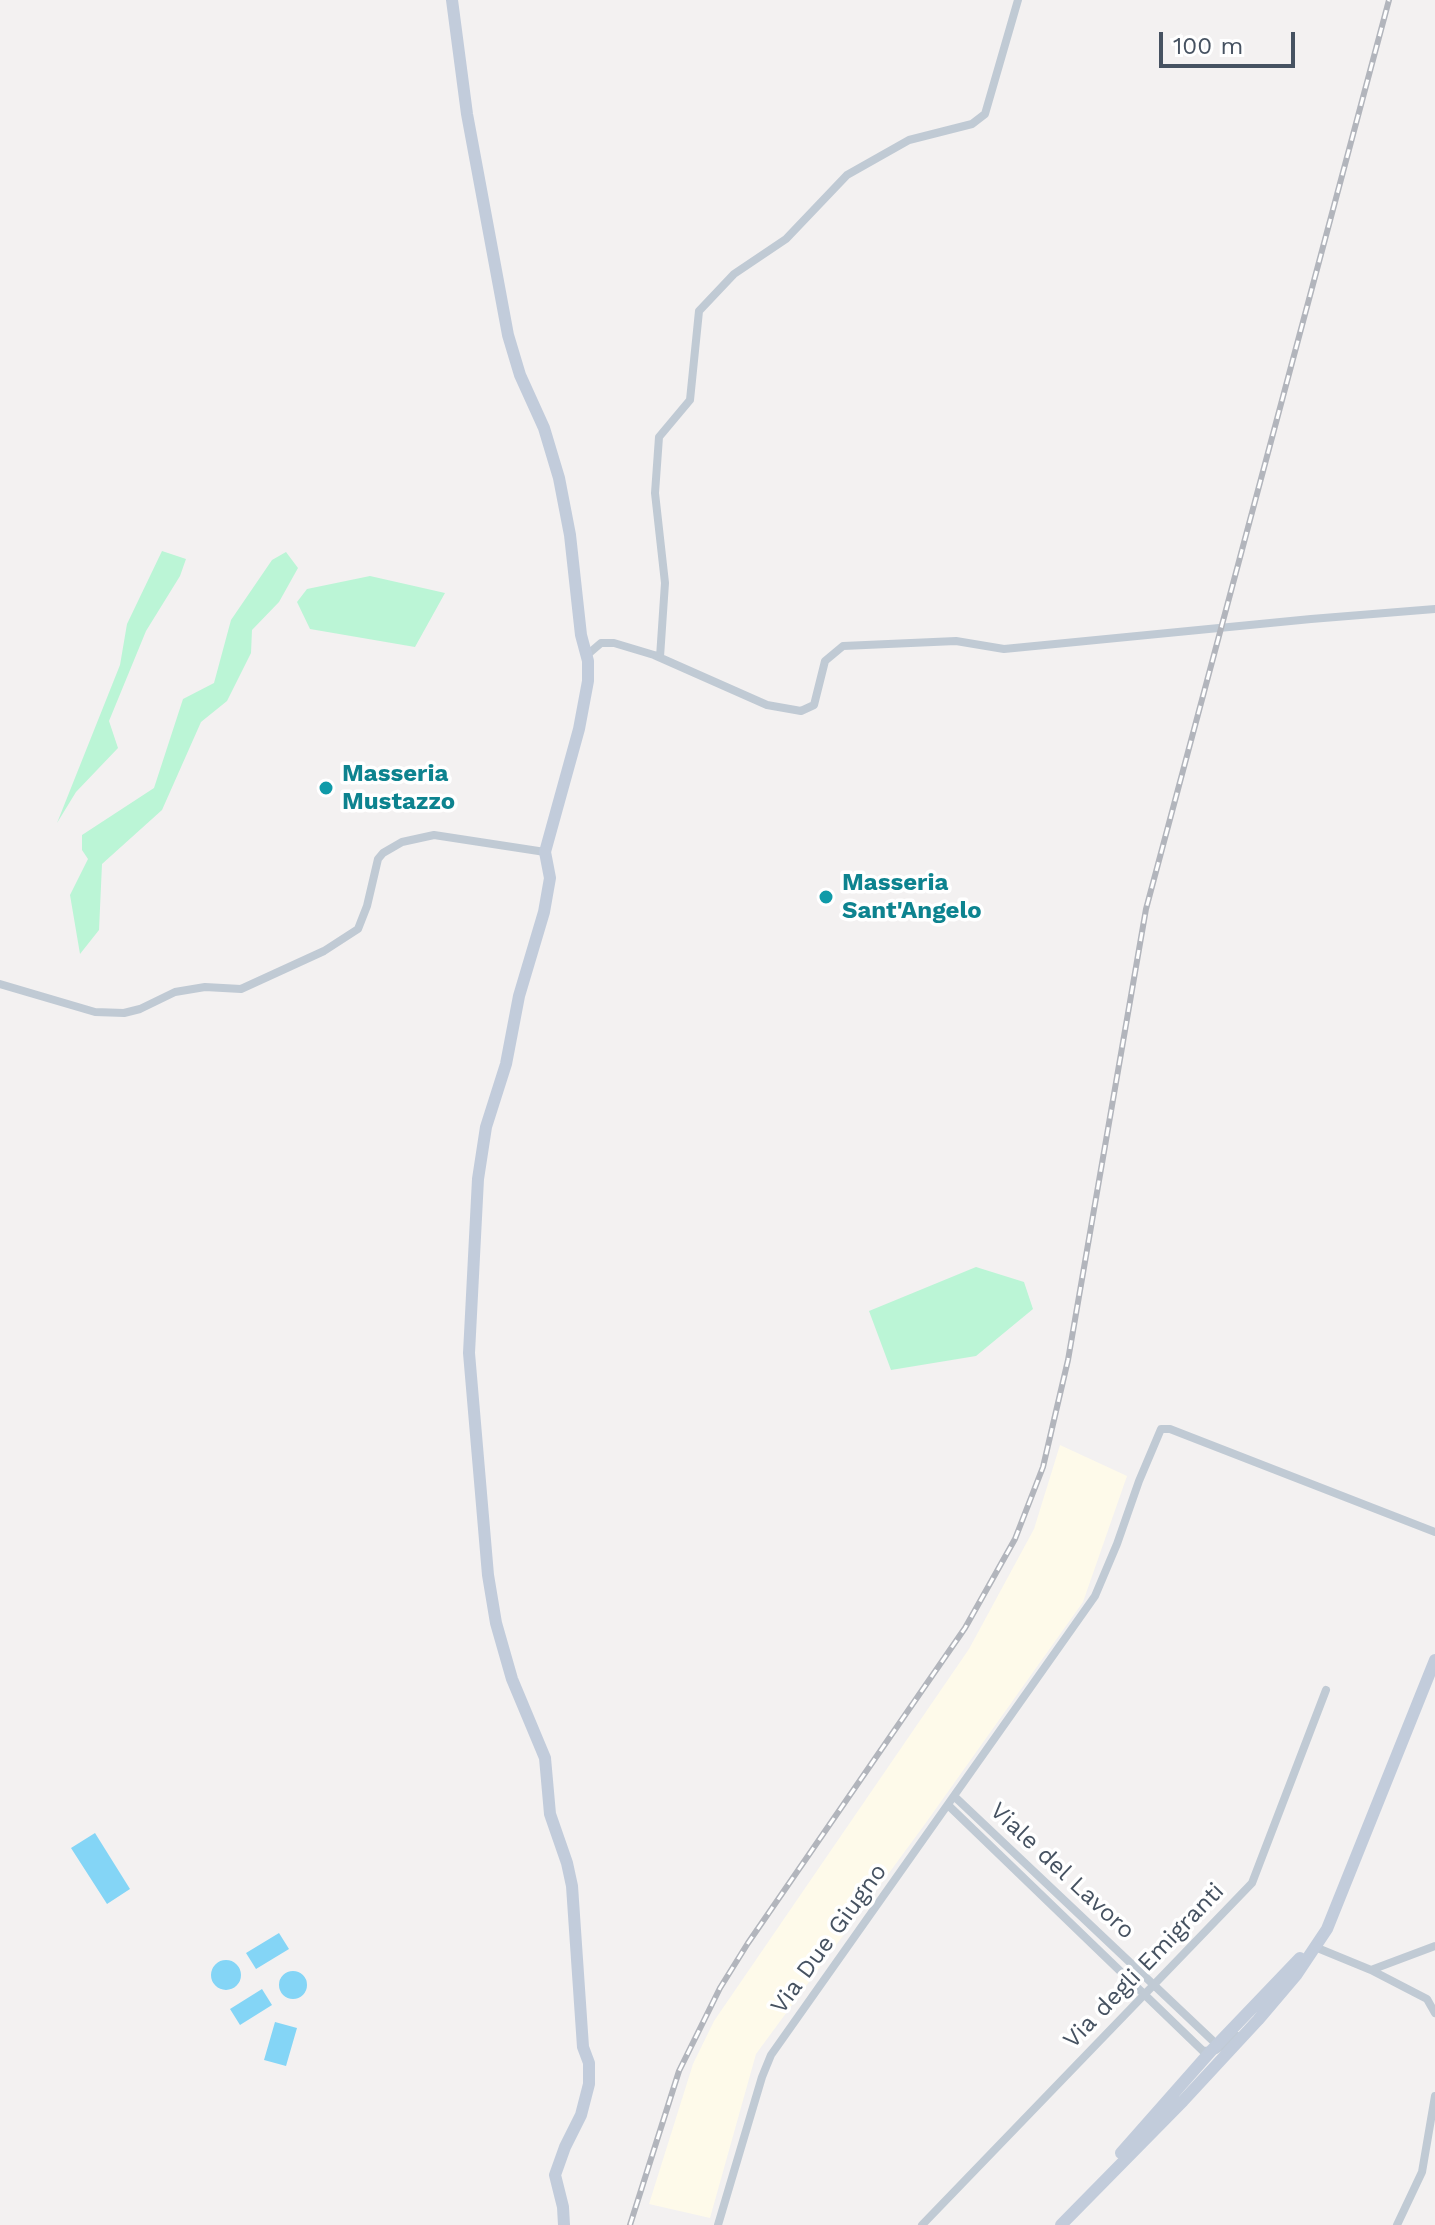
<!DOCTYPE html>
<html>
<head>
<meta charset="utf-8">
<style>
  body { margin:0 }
  #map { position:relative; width:1435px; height:2225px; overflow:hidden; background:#f3f1f1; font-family:"Work Sans",sans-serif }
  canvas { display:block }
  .scale { position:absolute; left:1159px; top:32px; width:136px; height:36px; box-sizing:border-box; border:4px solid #465261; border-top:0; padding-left:10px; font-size:24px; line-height:28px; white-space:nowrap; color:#465261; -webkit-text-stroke:6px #fff; paint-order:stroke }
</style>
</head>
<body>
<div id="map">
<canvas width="1435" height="2225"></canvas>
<div class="scale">100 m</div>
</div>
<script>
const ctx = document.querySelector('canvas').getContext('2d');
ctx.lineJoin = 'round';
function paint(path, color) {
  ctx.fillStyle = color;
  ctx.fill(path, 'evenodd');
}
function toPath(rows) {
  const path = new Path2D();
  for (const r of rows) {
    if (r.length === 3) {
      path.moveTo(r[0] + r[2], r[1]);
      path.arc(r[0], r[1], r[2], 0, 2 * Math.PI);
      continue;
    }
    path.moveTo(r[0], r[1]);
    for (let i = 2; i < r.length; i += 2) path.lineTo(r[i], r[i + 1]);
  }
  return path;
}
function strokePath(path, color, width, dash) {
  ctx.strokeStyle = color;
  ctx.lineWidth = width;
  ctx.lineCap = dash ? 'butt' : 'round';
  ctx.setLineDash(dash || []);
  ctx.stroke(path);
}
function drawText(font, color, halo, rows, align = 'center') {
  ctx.font = font + ' "Work Sans",sans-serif';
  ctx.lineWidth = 7;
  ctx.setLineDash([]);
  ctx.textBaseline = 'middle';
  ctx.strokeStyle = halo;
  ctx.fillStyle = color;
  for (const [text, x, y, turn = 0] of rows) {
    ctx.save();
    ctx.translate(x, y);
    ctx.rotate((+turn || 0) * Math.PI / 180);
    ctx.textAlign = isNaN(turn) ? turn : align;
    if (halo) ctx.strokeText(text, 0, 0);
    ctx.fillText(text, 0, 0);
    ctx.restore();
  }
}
const commercial = toPath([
  [1060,1445,1127,1476,1083,1602,925,1824,756,2054,710,2218,649,2204,693,2064,714,2021,969,1649,1034,1529]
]);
const green = toPath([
  [162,551,186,559,180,576,146,631,109,721,118,748,76,792,57,823,120,665,127,624],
  [286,552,298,568,279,602,252,630,251,653,227,701,201,722,162,810,102,864,99,930,80,954,70,895,88,859,82,850,82,835,154,788,183,699,214,683,231,620,272,560],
  [370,576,445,593,415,647,310,629,297,602,307,589],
  [976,1267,1024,1282,1033,1309,976,1356,891,1370,869,1311]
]);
const water = toPath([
  [95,1833,130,1889,107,1904,71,1848],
  [279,1933,289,1949,256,1969,246,1953],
  [226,1975,15],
  [293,1985,14],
  [262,1989,272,2005,240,2025,230,2009],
  [275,2022,297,2028,286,2066,264,2060]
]);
const street = toPath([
  [587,655,601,643,614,643,654,655,767,705,801,711,814,705,825,661,843,646,956,641,1004,649,1311,619,1435,609],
  [660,657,665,583,655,493,659,437,690,400,699,311,734,274,786,239,847,175,909,140,972,124,985,114,1018,0],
  [0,984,95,1012,124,1013,140,1009,175,992,205,987,241,989,324,951,358,929,367,906,378,859,383,853,402,842,434,835,545,852],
  [955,1797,1212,2040],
  [949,1806,1203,2051,1216,2050,1237,2036],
  [1315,1947,1371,1970,1435,1946],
  [1371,1970,1427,1999,1435,2013],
  [718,2225,762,2077,771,2055,1095,1596,1117,1544,1139,1481,1161,1429,1170,1429,1435,1532],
  [922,2225,1252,1883,1326,1690],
  [1397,2225,1422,2172,1435,2096]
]);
const secondary = toPath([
  [452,0,467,114,508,335,520,375,544,428,559,478,570,535,581,635,588,661,588,681,579,729,545,852,550,878,544,912,519,996,506,1064,486,1127,478,1179,469,1353,488,1575,496,1623,512,1679,545,1758,550,1814,567,1863,572,1886,583,2047,589,2063,589,2084,581,2115,565,2147,555,2175,563,2207,564,2225],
  [1121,2153,1211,2051,1300,1958],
  [1061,2225,1183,2101,1258,2020,1297,1974,1327,1929,1435,1660]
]);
const rail = toPath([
  [630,2225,679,2071,720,1988,748,1943,965,1628,1015,1539,1043,1467,1068,1360,1146,909,1389,0]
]);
const markers = [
  [326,788,8,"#0f9aa8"],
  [826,897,8,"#0f9aa8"]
];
const cultureNames = [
  ["Masseria",342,774],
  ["Mustazzo",342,802],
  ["Masseria",842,883],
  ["Sant'Angelo",842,911]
];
const streetNames = [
  ["Viale del Lavoro",1062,1871,43],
  ["Via Due Giugno",829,1939,-54],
  ["Via degli Emigranti",1144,1966,-46]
];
paint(commercial, '#fefaea');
paint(green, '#bbf5d6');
paint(water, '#84d5f6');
strokePath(street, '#c0cad4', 8);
strokePath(secondary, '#c2ccdb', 12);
strokePath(rail, '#b2b5bc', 6);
strokePath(rail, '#fff', 3, [9]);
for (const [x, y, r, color] of markers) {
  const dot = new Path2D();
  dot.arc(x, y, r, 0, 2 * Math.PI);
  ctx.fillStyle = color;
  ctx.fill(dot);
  strokePath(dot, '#fff', 3);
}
drawText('bold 24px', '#0d838f', '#fff', cultureNames, 'left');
drawText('24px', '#465261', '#fff', streetNames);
</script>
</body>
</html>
